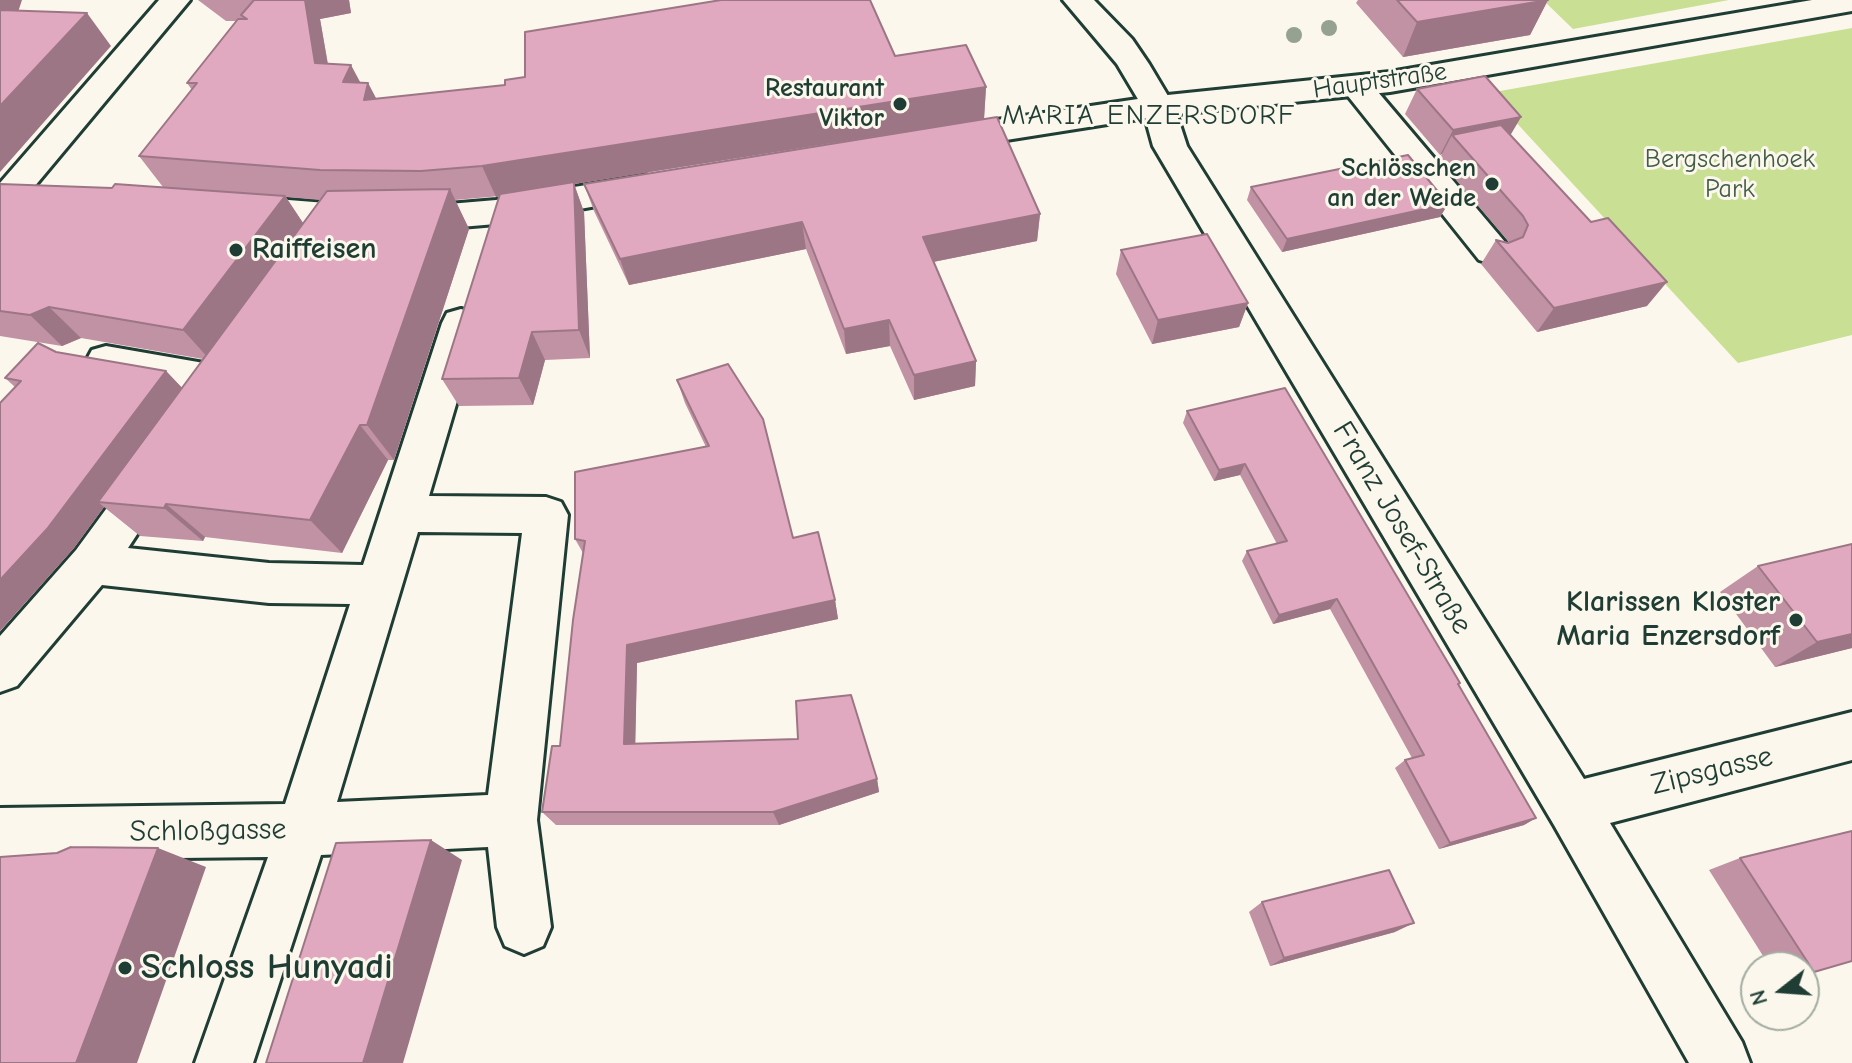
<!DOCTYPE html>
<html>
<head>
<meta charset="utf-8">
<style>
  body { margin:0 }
  #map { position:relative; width:1852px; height:1063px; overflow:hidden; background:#fbf7ec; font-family:"Comic Neue",sans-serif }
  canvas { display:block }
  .north { position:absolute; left:1740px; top:951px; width:80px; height:80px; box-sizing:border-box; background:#fbf7ec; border:2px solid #a3ada2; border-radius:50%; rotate:253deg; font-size:22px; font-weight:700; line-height:32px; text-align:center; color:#1f3d34 }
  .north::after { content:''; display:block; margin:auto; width:28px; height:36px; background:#1f3d34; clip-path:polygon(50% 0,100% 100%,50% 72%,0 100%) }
</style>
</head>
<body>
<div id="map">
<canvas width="1852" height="1063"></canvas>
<div class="north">N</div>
</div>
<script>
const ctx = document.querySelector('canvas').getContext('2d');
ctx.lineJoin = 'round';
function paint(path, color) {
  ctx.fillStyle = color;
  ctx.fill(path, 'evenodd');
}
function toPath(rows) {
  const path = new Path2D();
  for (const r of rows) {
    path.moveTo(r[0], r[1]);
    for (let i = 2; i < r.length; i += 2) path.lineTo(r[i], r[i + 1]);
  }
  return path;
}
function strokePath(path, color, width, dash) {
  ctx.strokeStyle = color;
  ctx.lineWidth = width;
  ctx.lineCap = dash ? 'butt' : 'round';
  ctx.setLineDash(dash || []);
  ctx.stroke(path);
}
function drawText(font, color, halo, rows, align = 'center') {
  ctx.font = font + ' "Comic Neue",sans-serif';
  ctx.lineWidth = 6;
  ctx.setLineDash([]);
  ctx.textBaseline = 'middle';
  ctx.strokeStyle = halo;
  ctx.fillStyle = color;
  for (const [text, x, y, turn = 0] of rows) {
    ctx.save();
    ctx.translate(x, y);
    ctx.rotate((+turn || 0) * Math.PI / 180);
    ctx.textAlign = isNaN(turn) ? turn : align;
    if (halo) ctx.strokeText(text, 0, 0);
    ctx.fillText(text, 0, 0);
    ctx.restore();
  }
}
const green = toPath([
  [1543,0,1729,0,1573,29],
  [1852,28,1852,335,1738,363,1489,93]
]);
const minor = toPath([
  [159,0,190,0,24,199,12,203,0,199,0,183,159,0],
  [1063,0,1094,0,1132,39,1149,64,1174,106,1187,146,1584,779,1852,712,1852,760,1610,823,1742,1042,1750,1063,1689,1063,1554,825,1153,146,1142,106,1117,64,1063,0],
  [1356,76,1367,79,1505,242,1510,251,1505,260,1492,264,1479,260,1340,86,1345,79,1356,76],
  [461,309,475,313,480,323,429,496,546,497,561,502,568,515,537,820,551,927,543,946,524,954,505,946,497,927,488,847,321,855,253,1063,195,1063,268,857,0,860,0,808,285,804,350,604,269,603,102,585,17,686,0,692,0,636,76,550,142,460,157,455,172,460,178,472,128,548,269,563,363,565,442,323,447,313,461,309],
  [418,532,522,533,488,795,337,802,418,532],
  [106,346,221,366,235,370,241,381,235,392,221,396,92,372,86,361,92,350,106,346]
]);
const major = toPath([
  [1812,0,1852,0,1852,11,1390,92,1158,116,943,150,931,147,926,139,931,131,943,128,1158,96,1390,72,1812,0],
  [646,175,658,179,663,187,658,195,496,224,437,229,339,228,238,220,226,216,220,208,226,200,238,196,339,204,437,205,496,200,646,175]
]);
const trees = [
  [1329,28],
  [1294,35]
];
const wall = toPath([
  [198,0,349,0,351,13,320,19,328,64,360,83,368,83,376,99,895,56,986,87,984,119,1040,214,1037,241,933,262,976,361,975,386,914,400,890,346,846,354,806,249,629,285,594,211,584,184,914,130,574,184,584,212,590,358,545,360,533,405,459,406,442,379,500,196,455,200,469,229,394,460,388,460,342,553,205,537,203,541,140,536,104,507,74,548,0,631,0,403,15,387,5,378,56,352,166,371,182,388,203,359,81,338,62,346,0,336,0,184,112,188,163,187,139,156,192,90,187,83,236,21,226,21],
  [286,197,320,200,303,223],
  [1358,0,1548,0,1530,35,1403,57,1356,3],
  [1417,89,1521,117,1510,135,1647,306,1537,332,1481,264,1496,240,1509,243,1508,241,1439,160,1442,154,1440,155,1405,114],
  [1251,187,1448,204,1440,217,1282,252,1247,200],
  [1121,250,1248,303,1239,327,1152,344,1116,274],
  [677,380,793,538,835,600,838,619,637,663,635,744,877,779,879,792,779,825,556,825,542,812,560,746,583,553,575,539,706,447,685,403],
  [1285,388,1460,683,1458,685,1536,818,1524,825,1439,849,1395,768,1405,760,1412,758,1330,609,1273,624,1242,561,1247,551,1277,544,1240,475,1214,481,1183,423,1187,411],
  [1758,566,1852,648,1775,667,1720,592],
  [1740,858,1814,972,1804,974,1804,967,1770,967,1709,870],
  [1262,902,1395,932,1270,966,1249,912]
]);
const shadedWall = toPath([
  [0,0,22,0,14,24,0,30],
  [305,0,349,0,351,13,320,19,333,95,315,63],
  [1548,0,1530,35,1403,57,1417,22],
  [87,13,111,46,0,172,0,106],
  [351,65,366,93,368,83,385,115,381,132,343,82],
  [986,87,984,119,574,184,584,212,590,358,579,330,574,185,496,197,482,166],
  [1521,117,1507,141,1452,135,1442,154,1440,155,1453,130],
  [450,189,469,229,394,460,367,425],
  [285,196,307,229,211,361,183,330],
  [1448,204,1440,217,1282,252,1287,239],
  [1040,214,1037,241,923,264,923,237],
  [802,222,806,249,629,285,620,259],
  [1667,282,1647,306,1537,332,1554,308],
  [1248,303,1239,327,1152,344,1158,320],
  [49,307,81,338,62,346,30,315],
  [889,320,890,346,846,354,844,329],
  [532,332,545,360,533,405,519,378],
  [976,361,975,386,914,400,914,375],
  [166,371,187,393,98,502,104,507,74,548,0,631,0,580],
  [360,425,388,460,342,553,310,520],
  [1245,464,1240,475,1214,481,1219,470],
  [166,504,205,537,203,541,164,508],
  [1337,599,1330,609,1273,624,1279,615],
  [835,600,838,619,637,663,635,759,624,744,627,645],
  [1852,634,1852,648,1775,667,1817,642],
  [877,779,879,792,779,825,773,812],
  [1536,818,1524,825,1439,849,1450,843],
  [431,840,462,860,403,1063,363,1063],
  [158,848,206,867,137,1063,76,1063],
  [1414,923,1395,932,1270,966,1284,958]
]);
const building = toPath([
  [254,0,305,0,315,63,351,65,343,82,368,83,364,100,505,85,505,80,525,77,525,32,721,0,870,0,895,56,966,45,986,87,482,166,421,171,320,170,139,156,197,83,187,83,238,19,247,19,241,15,254,0],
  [1397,0,1548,0,1417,22,1397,0],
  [0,10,87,13,0,106,0,10],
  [1485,76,1521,117,1453,130,1417,89,1485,76],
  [997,117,1040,214,923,237,976,361,914,375,889,320,844,329,802,222,620,259,584,184,997,117],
  [1501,125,1591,222,1608,218,1667,282,1554,308,1496,240,1508,243,1523,237,1528,225,1523,216,1452,135,1501,125],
  [1408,155,1448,204,1287,239,1251,187,1408,155],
  [574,182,579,330,532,332,519,378,442,379,500,194,574,182],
  [0,184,112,188,115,184,285,196,183,330,49,307,30,315,0,311,0,184],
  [450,189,367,425,360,425,310,520,166,504,164,508,98,502,327,191,450,189],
  [1207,234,1248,303,1158,320,1121,250,1207,234],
  [38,343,56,352,166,371,47,529,0,580,0,403,21,381,5,378,38,343],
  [728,364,763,419,793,538,818,532,835,600,627,645,624,744,798,739,796,701,851,695,877,779,773,812,542,812,552,746,560,746,573,620,585,541,575,539,575,472,709,446,677,380,728,364],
  [1285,388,1460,683,1458,684,1536,818,1450,843,1405,760,1424,755,1337,599,1279,615,1247,551,1287,541,1245,464,1219,470,1187,411,1285,388],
  [1852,544,1852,634,1817,642,1758,566,1852,544],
  [1852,831,1852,961,1814,972,1740,858,1852,831],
  [431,840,363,1063,266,1063,336,843,431,840],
  [71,847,158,848,76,1063,0,1063,0,857,57,853,71,847],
  [1389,870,1414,923,1284,958,1262,902,1389,870]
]);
const markers = [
  [900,104,8,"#1f3d34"],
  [1492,184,8,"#1f3d34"],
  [236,250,8,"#1f3d34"],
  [1796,620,8,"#1f3d34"],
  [125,968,8,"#1f3d34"]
];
const farStreetnames = [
  ["Hauptstraße",1380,81,-8]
];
const farPoinames = [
  ["Restaurant",884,89],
  ["Viktor",884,119],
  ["Schlösschen",1476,169],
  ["an der Weide",1476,199]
];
const farParknames = [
  ["Bergschenhoek",1730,160],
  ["Park",1730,190]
];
const farQuarternames = [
  ["MARIA ENZERSDORF",1149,116]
];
const poiNames = [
  ["Raiffeisen",252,250],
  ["Klarissen Kloster",1780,603,"right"],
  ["Maria Enzersdorf",1780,637,"right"]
];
const streetNames = [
  ["Franz Josef-Straße",1402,528,59],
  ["Zipsgasse",1712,771,-14],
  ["Schloßgasse",208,831,-1]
];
const nearPoinames = [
  ["Schloss Hunyadi",141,968]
];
paint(green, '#c9df94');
strokePath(minor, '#1f3d34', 6);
strokePath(major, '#1f3d34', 6);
paint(minor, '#fbf7ec');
paint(major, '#fbf7ec');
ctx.fillStyle = '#95a291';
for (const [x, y] of trees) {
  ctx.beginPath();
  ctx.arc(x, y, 8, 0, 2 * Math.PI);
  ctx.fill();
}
paint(wall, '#c191a4');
paint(shadedWall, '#9d7686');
paint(building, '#e0a9bf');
strokePath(building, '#9d7686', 2);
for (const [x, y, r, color] of markers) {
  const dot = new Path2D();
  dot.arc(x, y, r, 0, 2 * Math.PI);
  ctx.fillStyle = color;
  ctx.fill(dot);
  strokePath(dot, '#fbf7ec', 3);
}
drawText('26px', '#1f3d34', '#fbf7ec', farStreetnames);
drawText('bold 26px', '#1f3d34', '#fbf7ec', farPoinames, 'right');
drawText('26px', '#415d47', '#fbf7ec', farParknames);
ctx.letterSpacing = '2px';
drawText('28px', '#1f3d34', '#fbf7ec', farQuarternames);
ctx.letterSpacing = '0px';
drawText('bold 30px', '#1f3d34', '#fbf7ec', poiNames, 'left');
drawText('30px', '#1f3d34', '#fbf7ec', streetNames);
drawText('bold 36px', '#1f3d34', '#fbf7ec', nearPoinames, 'left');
</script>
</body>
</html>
